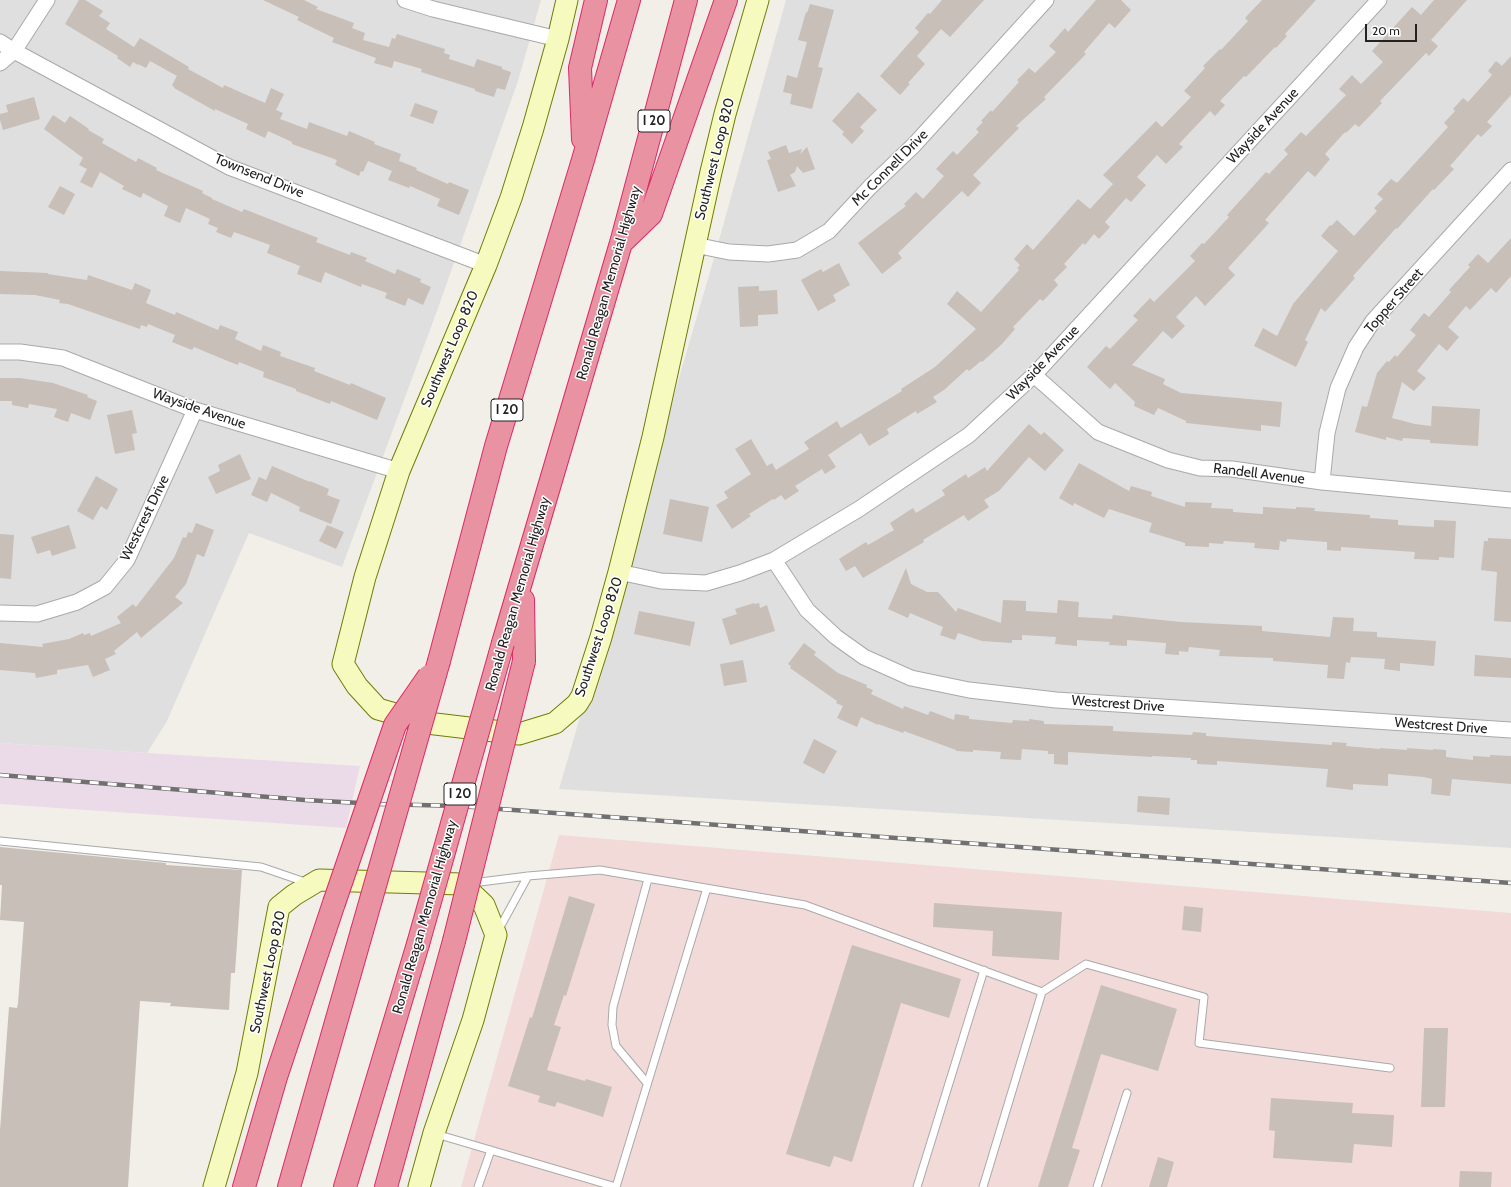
<!DOCTYPE html>
<html>
<head>
<meta charset="utf-8">
<style>
  body { margin:0 }
  #map { position:relative; width:1511px; height:1187px; overflow:hidden; background:#f2efe9; font-family:Cabin,sans-serif }
  canvas { display:block }
  .scale { position:absolute; left:1365px; top:24px; width:52px; height:18px; box-sizing:border-box; border:2px solid #222; border-top:0; padding-left:5px; font-size:12px; line-height:14px; white-space:nowrap; color:#222; -webkit-text-stroke:3px #fff; paint-order:stroke }
</style>
</head>
<body>
<div id="map">
<canvas width="1511" height="1187"></canvas>
<div class="scale">20 m</div>
</div>
<script>
const ctx = document.querySelector('canvas').getContext('2d');
ctx.lineJoin = 'round';
function paint(path, color) {
  ctx.fillStyle = color;
  ctx.fill(path, 'evenodd');
}
function toPath(rows) {
  const path = new Path2D();
  for (const r of rows) {
    path.moveTo(r[0], r[1]);
    for (let i = 2; i < r.length; i += 2) path.lineTo(r[i], r[i + 1]);
  }
  return path;
}
function strokePath(path, color, width, dash) {
  ctx.strokeStyle = color;
  ctx.lineWidth = width;
  ctx.lineCap = dash ? 'butt' : 'round';
  ctx.setLineDash(dash || []);
  ctx.stroke(path);
}
function drawText(font, color, halo, rows, align = 'center') {
  ctx.font = font + ' Cabin,sans-serif';
  ctx.lineWidth = 3;
  ctx.setLineDash([]);
  ctx.textBaseline = 'middle';
  ctx.strokeStyle = halo;
  ctx.fillStyle = color;
  for (const [text, x, y, turn = 0] of rows) {
    ctx.save();
    ctx.translate(x, y);
    ctx.rotate((+turn || 0) * Math.PI / 180);
    ctx.textAlign = isNaN(turn) ? turn : align;
    if (halo) ctx.strokeText(text, 0, 0);
    ctx.fillText(text, 0, 0);
    ctx.restore();
  }
}
const residential = toPath([
  [0,0,541,0,518,81,437,311,342,567,249,533,167,721,147,753,0,743],
  [786,0,1511,0,1511,848,559,789,712,265]
]);
const commercial = toPath([
  [559,835,1511,913,1511,1187,461,1187]
]);
const industrial = toPath([
  [0,743,147,753,360,766,346,828,0,804]
]);
const building = toPath([
  [79,0,85,0,103,11,99,16,110,23,106,29,134,47,140,38,189,67,188,69,223,88,224,85,265,103,271,88,284,94,276,110,283,113,280,119,307,129,309,122,347,136,349,131,375,142,374,144,401,154,399,161,417,168,416,170,448,184,449,182,469,190,459,215,437,206,440,199,410,186,409,188,388,180,392,171,368,161,363,172,361,171,359,176,335,165,337,160,292,144,292,142,268,131,265,138,246,129,248,124,215,109,215,111,174,88,174,87,172,85,177,76,150,61,146,68,138,64,138,65,133,62,130,67,117,58,118,56,65,24],
  [263,0,304,0,318,7,316,9,354,23,352,28,365,33,363,40,389,47,392,38,395,39,397,34,445,49,444,53,450,55,449,59,474,67,477,59,502,67,502,69,511,72,505,90,497,88,494,97,475,91,475,89,421,72,422,69,394,61,392,68,374,63,376,58,332,42,334,38,297,20,299,17],
  [942,0,984,0,950,37,941,29,917,56,925,64,908,83,910,84,900,95,880,76,919,32,915,28,928,13,930,14],
  [1096,0,1121,0,1131,10,1115,28,1109,23,1084,52,1086,54,1044,97,1046,99,1016,126,1019,128,973,175,981,183,968,197,962,191,898,253,902,258,882,274,858,243,906,206,904,204,916,192,923,199,944,176,936,169,953,151,957,155,979,132,976,129,983,122,981,121,991,110,992,112,1019,82,1017,80,1029,68,1035,73,1056,52,1049,46,1065,28,1068,32],
  [1262,0,1316,0,1285,34,1287,36,1276,48,1275,47,1246,77,1244,76,1220,101,1225,105,1215,116,1210,111,1179,144,1183,147,1166,164,1157,155,1137,177,1146,185,1131,202,1126,198,1105,222,1110,227,1099,239,1094,234,1085,245,1083,243,1064,264,1067,267,1054,280,1058,285,1043,301,1040,299,1013,327,1015,329,1002,344,982,362,981,361,969,371,967,369,944,390,933,397,937,402,917,414,916,411,887,429,889,434,869,446,861,433,828,455,836,467,825,474,822,469,795,486,799,491,785,500,781,495,774,500,773,499,749,514,751,516,732,529,716,505,728,498,724,492,751,474,735,449,751,439,767,466,772,463,776,470,809,449,804,442,820,432,837,421,841,428,902,391,901,389,935,367,976,329,947,304,957,291,981,312,1019,270,1017,268,1020,265,1014,259,1027,244,1033,250,1078,199,1090,209,1113,184,1103,175,1156,121,1162,127,1191,97,1184,91,1205,68,1203,66,1220,49,1221,50,1248,21,1245,18],
  [1434,0,1467,0,1431,40,1438,46,1429,56,1426,53,1380,101,1382,103,1359,127,1355,124,1346,133,1345,132,1325,154,1330,159,1315,177,1308,171,1265,220,1269,223,1228,268,1235,275,1205,306,1196,296,1176,317,1185,326,1172,339,1163,331,1132,365,1165,379,1163,384,1181,393,1282,402,1280,427,1261,425,1261,431,1186,423,1186,421,1158,408,1154,415,1134,406,1135,402,1115,383,1110,389,1087,367,1106,346,1110,349,1138,320,1133,316,1150,298,1154,302,1195,261,1190,256,1202,243,1204,244,1229,217,1227,215,1266,172,1269,174,1288,154,1284,150,1301,132,1306,136,1346,95,1339,89,1352,75,1361,84,1383,62,1372,51,1412,7,1421,15],
  [810,4,834,10,818,67,823,68,812,109,790,104,792,94,783,92,787,75,797,78,807,42,798,40,806,12,807,13],
  [1511,56,1511,95,1487,122,1492,126,1481,137,1478,134,1450,166,1454,169,1434,190,1433,189,1397,229,1396,228,1353,276,1355,278,1325,312,1321,308,1305,340,1308,342,1296,367,1254,346,1263,328,1277,336,1293,304,1338,251,1321,236,1330,225,1331,226,1337,220,1354,236,1377,211,1374,208,1383,199,1377,194,1391,179,1397,183,1448,127,1444,123,1455,111,1453,109,1463,98,1468,102,1492,75,1488,71,1496,61,1502,66],
  [858,92,877,110,860,127,864,131,852,144,842,134,844,132,832,121],
  [34,97,40,119,3,130,0,120,0,114,8,112,6,105],
  [415,103,438,111,433,124,410,116],
  [53,115,65,123,70,116,89,129,88,130,104,139,102,143,136,162,138,158,157,168,156,170,203,191,202,193,212,198,212,199,242,212,244,209,318,238,316,242,350,255,351,252,367,258,365,261,395,274,397,269,421,279,420,282,431,287,423,305,408,298,405,306,385,298,387,293,362,284,361,287,325,272,321,283,297,274,300,266,267,253,270,245,234,232,231,238,216,232,218,228,208,224,210,219,186,208,180,223,164,216,168,206,143,193,141,198,122,189,124,186,100,172,92,188,80,182,87,169,79,165,83,158,44,129],
  [786,145,789,153,802,149,800,154,807,147,815,169,803,173,797,166,795,172,790,175,796,186,778,192,767,160,771,159,768,152],
  [60,186,75,194,64,215,48,207],
  [1511,238,1511,276,1496,293,1491,288,1470,310,1466,306,1448,327,1459,337,1447,351,1439,344,1417,371,1426,378,1414,391,1402,382,1392,418,1415,424,1431,426,1432,406,1480,409,1478,446,1430,443,1430,440,1403,438,1402,441,1386,437,1386,440,1355,432,1362,406,1367,407,1377,373,1387,361,1389,362,1395,355,1397,357,1416,335,1410,330,1424,313,1429,317,1451,292,1449,290,1470,267,1468,265,1478,254,1488,263],
  [839,263,850,285,833,295,836,301,818,311,801,280,821,269,823,272],
  [0,271,48,273,48,274,87,280,88,275,132,290,135,283,151,290,146,303,175,315,176,312,218,330,220,325,238,332,235,339,261,351,263,345,281,352,280,356,315,368,314,371,350,385,351,383,386,398,377,420,331,401,330,404,296,391,296,389,263,377,264,372,239,362,238,365,230,362,194,347,192,350,172,342,175,335,148,324,147,327,141,325,140,329,68,304,59,303,60,300,35,295,0,294],
  [759,286,759,291,777,290,778,314,758,315,758,326,740,327,738,287],
  [0,378,20,378,53,383,88,395,87,397,97,401,90,420,71,413,68,422,54,417,57,409,29,404,28,408,12,405,12,401,0,401],
  [132,410,137,433,132,434,135,450,115,454,107,415],
  [1029,424,1041,435,1044,432,1064,450,1045,471,1029,457,999,491,984,500,989,507,968,521,964,515,923,540,924,542,863,578,855,566,846,571,839,559,866,542,868,545,894,530,890,523,913,508,916,513,945,495,942,490,966,474,968,478,985,467,987,471],
  [240,454,251,479,216,494,208,477,220,471,218,465],
  [1079,463,1129,491,1131,486,1152,492,1151,496,1185,507,1185,502,1212,503,1211,508,1233,509,1233,512,1263,514,1263,507,1296,509,1296,507,1315,508,1314,511,1370,515,1370,518,1398,520,1398,525,1434,527,1434,520,1456,521,1454,558,1439,557,1439,560,1414,559,1415,552,1341,547,1341,551,1327,550,1327,542,1287,539,1286,542,1280,541,1279,550,1254,548,1255,543,1224,541,1223,544,1209,543,1209,547,1185,546,1185,543,1149,532,1152,523,1109,509,1104,518,1074,503,1073,506,1059,498],
  [272,466,310,482,310,481,329,489,327,495,340,500,331,524,299,511,300,507,271,493,267,502,251,495,259,477,266,480],
  [96,476,118,489,107,510,101,506,93,520,77,511],
  [670,499,709,507,702,542,663,534],
  [196,523,214,530,204,557,197,554,186,584,175,597,183,603,141,638,137,632,114,651,116,654,105,659,110,670,93,677,88,665,57,670,57,674,36,678,35,673,0,670,0,643,43,647,42,644,69,639,83,633,84,635,90,633,91,636,121,623,117,617,133,604,136,607,174,558,183,537,186,538,188,532,192,533],
  [69,525,76,548,52,556,50,550,37,554,31,537],
  [327,525,344,532,336,549,319,541],
  [0,534,14,535,11,579,0,578],
  [1488,538,1511,539,1511,622,1494,621,1497,572,1481,570,1484,541,1488,541],
  [906,568,911,584,927,592,938,592,956,612,958,608,1001,623,1003,600,1026,601,1026,611,1057,613,1058,600,1079,602,1078,617,1112,619,1113,615,1181,622,1262,626,1262,631,1330,637,1333,617,1354,618,1353,631,1377,632,1377,637,1436,641,1434,666,1400,663,1400,671,1384,669,1385,659,1351,657,1350,663,1346,662,1344,679,1327,678,1328,665,1273,661,1273,658,1219,656,1220,650,1189,647,1188,652,1179,651,1179,655,1165,654,1166,643,1127,640,1127,646,1109,645,1110,642,1077,640,1077,646,1055,644,1056,637,1022,635,1022,640,1012,640,1012,643,982,641,958,633,955,640,940,635,943,627,910,613,908,618,888,609],
  [754,603,755,604,759,603,760,608,767,605,775,631,730,645,722,619,737,614,735,609],
  [639,611,695,622,690,646,634,634],
  [804,643,816,652,814,655,838,673,867,685,866,687,873,690,871,694,903,709,904,706,928,715,930,711,954,720,955,714,969,716,969,719,1012,723,1013,720,1029,721,1029,719,1044,721,1044,724,1113,726,1113,731,1192,735,1193,732,1206,733,1206,736,1332,745,1332,742,1347,743,1346,746,1380,749,1380,748,1407,750,1407,748,1433,750,1433,749,1446,750,1446,757,1473,760,1473,756,1490,757,1490,755,1511,756,1511,784,1452,779,1450,796,1431,794,1432,779,1424,777,1388,774,1388,786,1353,784,1353,790,1326,787,1328,769,1217,761,1217,765,1197,764,1197,760,1191,760,1191,758,1152,756,1152,757,1068,752,1068,765,1054,764,1054,754,1048,754,1048,751,1022,749,1021,760,1000,759,1001,752,973,750,973,752,956,751,956,750,904,731,903,733,878,724,878,725,861,717,857,727,837,718,843,706,836,703,837,701,790,668,791,666,788,664],
  [1475,655,1511,658,1511,678,1474,676],
  [743,660,747,682,724,686,720,664],
  [814,739,837,751,824,774,803,763],
  [1138,796,1170,798,1169,815,1137,812],
  [0,847,166,863,166,865,242,870,235,973,231,973,229,1010,170,1006,171,1003,140,1001,128,1187,0,1187,0,1130,9,1007,17,1008,18,1003,24,922,0,920,2,885,0,885],
  [569,896,595,904,566,996,564,995,554,1025,561,1027,547,1070,585,1081,586,1079,612,1087,603,1117,557,1102,555,1107,538,1102,540,1096,508,1086,530,1017,532,1018],
  [934,903,1062,912,1059,960,992,956,993,931,933,927],
  [1184,906,1203,908,1201,932,1182,930],
  [852,945,961,979,949,1018,901,1003,852,1162,834,1156,830,1167,786,1154],
  [1101,985,1177,1009,1158,1071,1101,1054,1072,1148,1080,1150,1068,1187,1038,1187],
  [1424,1028,1448,1028,1445,1107,1421,1107],
  [1271,1098,1353,1103,1352,1113,1394,1115,1392,1147,1354,1144,1352,1163,1273,1158,1275,1131,1269,1130],
  [1158,1157,1174,1162,1167,1187,1149,1187],
  [1460,1171,1492,1172,1491,1187,1459,1187]
]);
const lane = toPath([
  [0,841,261,867,308,883],
  [472,883,528,876,600,870,805,905,1042,992,1086,964,1204,997,1199,1043,1390,1068],
  [499,929,528,876],
  [647,1083,616,1046,612,1025,613,1007,648,879],
  [436,1134,616,1187],
  [478,1187,491,1150],
  [616,1187,707,888],
  [917,1187,984,970],
  [983,1187,1042,992],
  [1097,1187,1127,1093]
]);
const street = toPath([
  [405,0,433,9,558,39],
  [0,42,14,51,229,167,486,265],
  [0,63,14,51,47,0],
  [695,245,729,252,768,254,797,250,829,231,870,187,914,145,1046,0],
  [0,352,20,352,63,358,195,410,399,471],
  [1034,375,1098,432,1168,460,1200,468,1232,469,1322,482,1511,500],
  [1322,482,1327,433,1338,388,1356,347,1373,321,1511,170],
  [774,560,807,610,836,637,864,657,911,678,969,690,1056,700,1511,730],
  [619,572,661,581,706,583,740,573,774,560,859,509,969,435,1034,375,1379,0],
  [0,613,37,614,77,602,105,587,127,560,195,410]
]);
const secondary = toPath([
  [567,0,558,39,533,128,511,198,486,265,399,471,365,577,343,664,357,686,378,709,427,723,519,734,555,723,577,704,582,696,601,637,619,572,653,437,711,172,725,114,758,0],
  [214,1187,247,1073,279,907,294,895,319,880,462,884,484,905,496,935,473,1020,434,1133,419,1187]
]);
const highway = toPath([
  [583,139,580,68,596,0],
  [621,243,651,214,726,0],
  [523,600,524,661],
  [503,643,621,243,686,0],
  [439,661,496,446,583,160,629,0],
  [244,1187,276,1077,334,903],
  [289,1187,362,931],
  [345,1187,418,944],
  [386,1187,454,941]
]);
const rail = toPath([
  [0,775,305,800,378,804,459,806,1511,883]
]);
const highwayBridge = toPath([
  [334,903,395,725,429,676],
  [362,931,439,661],
  [454,941,524,661],
  [418,944,503,643]
]);
const shields = [
  [654,121,32],
  [507,410,32],
  [460,794,32]
];
const shieldNames = [
  ["I 20",654,121],
  ["I 20",507,410],
  ["I 20",460,794]
];
const streetNames = [
  ["Wayside Avenue",1263,126,-47],
  ["Southwest Loop 820",715,159,-76],
  ["Mc Connell Drive",890,168,-45],
  ["Townsend Drive",259,176,22],
  ["Ronald Reagan Memorial Highway",609,283,-74],
  ["Topper Street",1394,301,-49],
  ["Southwest Loop 820",450,349,-67],
  ["Wayside Avenue",1043,363,-46],
  ["Wayside Avenue",199,409,19],
  ["Randell Avenue",1259,474,7],
  ["Westcrest Drive",145,518,-64],
  ["Ronald Reagan Memorial Highway",518,594,-74],
  ["Southwest Loop 820",599,637,-72],
  ["Westcrest Drive",1118,704,4],
  ["Westcrest Drive",1441,726,4],
  ["Ronald Reagan Memorial Highway",425,917,-74],
  ["Southwest Loop 820",268,972,-78]
];
paint(residential, '#e0dfdf');
paint(commercial, '#f2dad9');
paint(industrial, '#ebdbe8');
paint(building, '#c7bfb8');
strokePath(lane, '#a9a9a9', 9);
strokePath(street, '#a9a9a9', 17);
strokePath(secondary, '#707d05', 23);
strokePath(highway, '#dc2a67', 24);
strokePath(lane, '#fff', 7);
strokePath(street, '#fff', 15);
strokePath(secondary, '#f7fabf', 21);
strokePath(highway, '#e892a2', 22);
strokePath(rail, '#707070', 4.5);
strokePath(rail, '#fff', 3, [9]);
strokePath(highwayBridge, '#dc2a67', 24, []);
strokePath(highwayBridge, '#e892a2', 22);
for (const [x, y, w] of shields) {
  const box = new Path2D();
  box.roundRect(x - w / 2, y - 11, w, 22, 3);
  ctx.fillStyle = '#fff';
  ctx.fill(box);
  strokePath(box, '#222', 1);
}
drawText('bold 13px', '#222', null, shieldNames);
drawText('14px', '#222', '#fff', streetNames);
</script>
</body>
</html>
